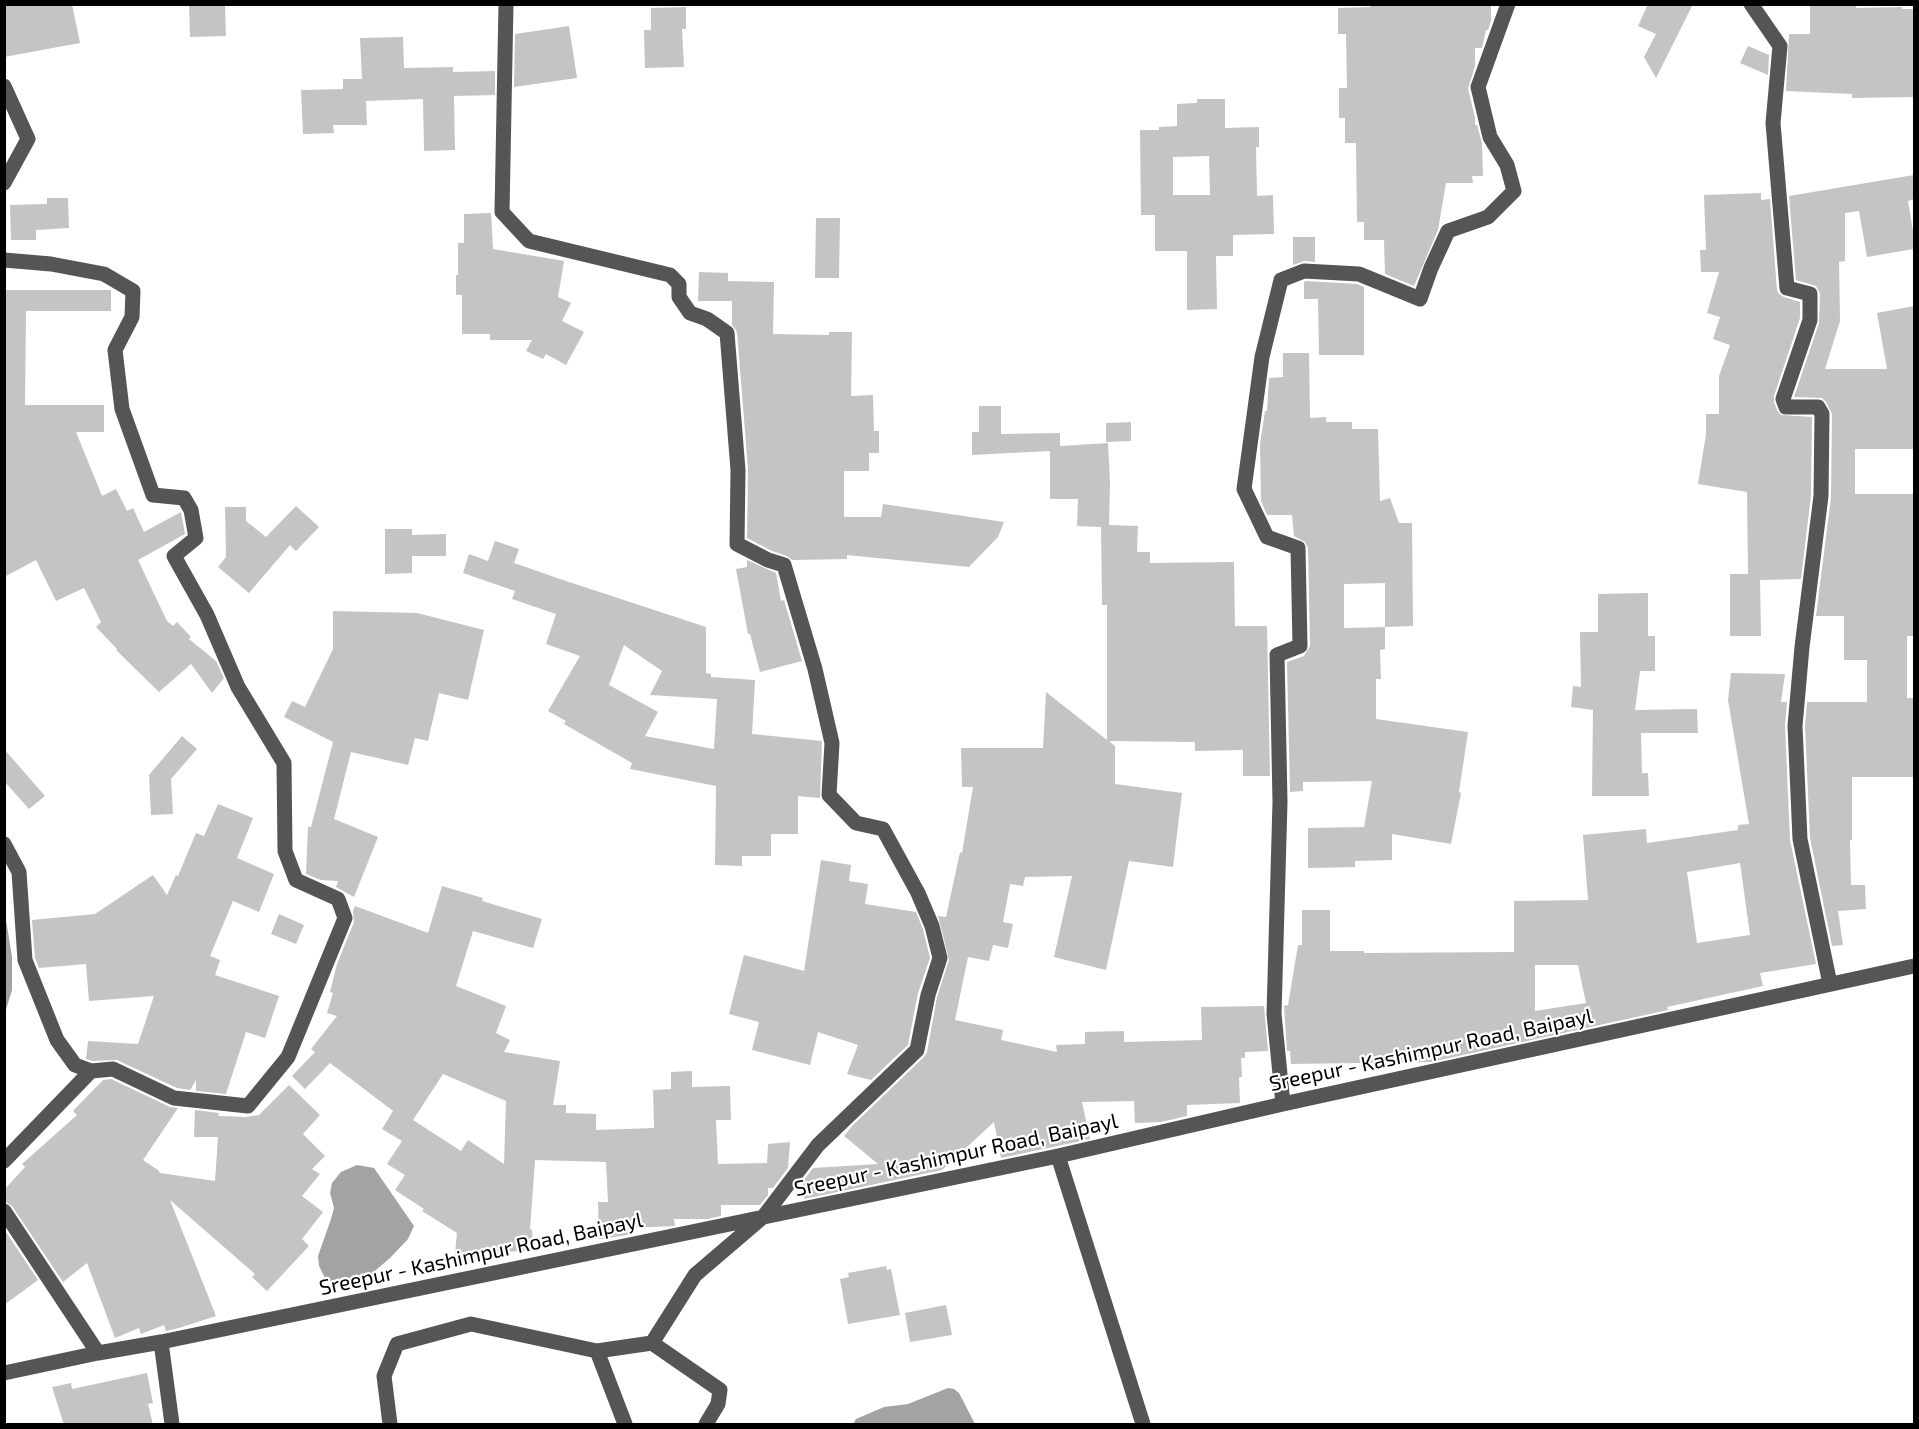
<!DOCTYPE html>
<html>
<head>
<meta charset="utf-8">
<style>
  body { margin:0 }
  #map { position:relative; width:1919px; height:1429px; overflow:hidden; background:#fff; font-family:"Exo 2",sans-serif }
  canvas { display:block }
  .frame { position:absolute; inset:0; border:6px solid #000; pointer-events:none }
</style>
</head>
<body>
<div id="map">
<canvas width="1919" height="1429"></canvas>
<div class="frame"></div>
</div>
<script>
const ctx = document.querySelector('canvas').getContext('2d');
ctx.lineJoin = 'round';
function paint(path, color) {
  ctx.fillStyle = color;
  ctx.fill(path, 'evenodd');
}
function toPath(rows) {
  const path = new Path2D();
  for (const r of rows) {
    path.moveTo(r[0], r[1]);
    for (let i = 2; i < r.length; i += 2) path.lineTo(r[i], r[i + 1]);
  }
  return path;
}
function strokePath(path, color, width, dash) {
  ctx.strokeStyle = color;
  ctx.lineWidth = width;
  ctx.lineCap = dash ? 'butt' : 'round';
  ctx.setLineDash(dash || []);
  ctx.stroke(path);
}
function drawText(font, color, halo, rows, align = 'center') {
  ctx.font = font + ' "Exo 2",sans-serif';
  ctx.lineWidth = 4.5;
  ctx.setLineDash([]);
  ctx.textBaseline = 'middle';
  ctx.strokeStyle = halo;
  ctx.fillStyle = color;
  for (const [text, x, y, turn = 0] of rows) {
    ctx.save();
    ctx.translate(x, y);
    ctx.rotate((+turn || 0) * Math.PI / 180);
    ctx.textAlign = isNaN(turn) ? turn : align;
    if (halo) ctx.strokeText(text, 0, 0);
    ctx.fillText(text, 0, 0);
    ctx.restore();
  }
}
const water = toPath([
  [4,907,12,957,12,990,5,1013],
  [357,1165,374,1168,414,1226,408,1239,390,1258,369,1276,339,1284,326,1280,319,1266,318,1256,331,1219,334,1208,330,1193,332,1183,341,1172],
  [948,1388,954,1389,959,1393,975,1424,853,1424,856,1419,884,1407,908,1404]
]);
const building = toPath([
  [13,4,72,4,80,43,4,57,4,6],
  [189,4,225,4,226,36,190,37],
  [1370,4,1491,4,1491,21,1488,30,1486,30,1482,48,1475,48,1475,66,1468,89,1475,117,1475,125,1477,125,1482,143,1483,176,1472,176,1473,183,1446,183,1438,230,1414,286,1385,274,1384,240,1364,240,1364,222,1357,222,1356,143,1345,143,1345,118,1339,118,1339,88,1347,88,1346,34,1338,34,1338,8,1370,7],
  [1648,4,1693,4,1656,78,1644,57,1656,34,1638,26],
  [1810,4,1856,4,1856,8,1902,7,1902,9,1914,9,1914,97,1852,98,1852,94,1786,91,1789,34,1810,34],
  [686,7,686,29,682,29,684,67,645,68,644,30,651,30,651,8],
  [569,26,577,78,514,87,515,34],
  [403,37,404,68,453,67,453,72,495,71,495,95,454,96,455,150,424,151,423,99,366,101,367,125,333,125,334,133,303,134,301,90,343,89,343,79,362,79,360,38],
  [1748,46,1769,55,1768,75,1740,63],
  [1197,99,1225,99,1225,128,1259,127,1259,147,1256,147,1257,196,1273,195,1274,234,1233,235,1233,256,1216,256,1217,309,1187,310,1187,251,1155,251,1155,215,1141,215,1140,130,1159,130,1159,127,1177,126,1177,104,1197,103],
  [1209,156,1210,195,1173,195,1173,157],
  [1914,175,1914,199,1908,201,1914,237,1914,249,1867,257,1859,211,1845,213,1845,261,1839,262,1840,321,1825,369,1887,369,1877,313,1914,306,1914,449,1855,449,1855,494,1914,494,1914,636,1907,636,1907,698,1914,698,1914,777,1852,777,1852,840,1850,840,1851,885,1865,885,1866,909,1838,911,1843,945,1832,946,1810,838,1805,726,1807,702,1867,702,1867,660,1844,660,1844,616,1816,616,1831,497,1832,414,1826,402,1822,398,1794,397,1819,323,1820,294,1816,286,1796,280,1789,196],
  [1761,193,1761,200,1770,199,1777,290,1779,294,1784,297,1800,302,1800,318,1774,396,1774,402,1777,410,1781,415,1812,417,1811,495,1801,579,1760,580,1761,636,1730,636,1730,574,1748,574,1747,492,1698,484,1706,434,1706,414,1719,414,1719,376,1730,345,1713,339,1720,317,1707,313,1719,272,1701,272,1700,250,1706,250,1704,195],
  [47,198,68,198,69,228,36,230,36,240,11,240,10,205,47,204],
  [491,213,493,249,564,261,558,297,571,303,562,321,584,332,566,365,546,354,543,359,526,351,532,340,490,340,490,334,462,334,462,295,456,295,456,275,458,275,458,243,464,243,464,214],
  [816,218,840,218,839,278,815,278],
  [1293,237,1315,237,1315,262,1304,261,1293,265],
  [699,272,728,273,728,281,774,282,773,334,829,335,829,332,852,332,851,396,873,395,874,431,879,431,879,453,869,453,869,471,844,471,844,517,881,517,883,504,1004,522,998,537,969,567,847,555,847,559,792,560,787,556,772,551,747,538,748,469,737,332,732,325,732,301,698,301],
  [1306,281,1357,284,1364,287,1364,355,1319,355,1318,299,1304,299,1304,282],
  [4,290,111,290,111,311,26,311,25,405,104,405,104,432,76,432,102,496,116,489,127,511,133,508,144,532,181,512,185,534,138,560,167,621,173,626,177,622,191,637,189,639,216,661,224,678,212,693,191,664,159,692,116,650,117,649,96,627,101,622,84,588,56,601,36,560,4,577],
  [1283,353,1309,353,1310,418,1326,417,1326,422,1352,422,1352,429,1378,429,1380,501,1390,498,1399,523,1412,523,1413,626,1385,627,1385,583,1344,584,1344,628,1385,627,1385,649,1380,650,1381,679,1376,679,1376,719,1468,732,1459,792,1461,793,1451,844,1392,834,1392,860,1355,861,1355,867,1308,868,1308,828,1364,827,1372,781,1303,782,1303,791,1290,792,1287,662,1304,656,1310,646,1308,548,1305,542,1294,536,1292,515,1267,515,1261,501,1260,444,1265,411,1267,411,1269,378,1283,377],
  [979,406,1001,406,1001,434,1060,433,1060,446,1108,443,1110,482,1109,525,1138,526,1137,552,1150,552,1150,563,1234,562,1235,626,1267,626,1270,776,1243,776,1243,750,1195,751,1195,742,1109,741,1115,746,1115,784,1182,793,1173,867,1129,861,1106,970,1054,957,1072,876,1025,877,1023,886,1010,884,1003,922,1013,924,1008,948,993,945,989,961,968,957,955,1020,1003,1030,1001,1040,1057,1052,1056,1045,1085,1044,1085,1032,1124,1031,1124,1042,1202,1040,1201,1007,1264,1006,1268,1051,1245,1052,1245,1058,1241,1058,1242,1077,1239,1077,1240,1103,1187,1105,1187,1116,1161,1122,1135,1123,1134,1101,1082,1102,1090,1139,1001,1158,994,1122,942,1170,804,1199,803,1181,813,1168,878,1164,844,1136,853,1125,924,1057,927,1052,937,997,949,960,938,916,946,917,960,852,962,853,973,787,962,787,961,748,1043,748,1046,692,1107,740,1107,605,1102,605,1101,527,1077,526,1078,499,1050,499,1050,451,972,455,972,432,979,432],
  [1131,422,1131,441,1106,442,1106,423],
  [296,506,319,527,296,551,290,545,249,593,218,567,226,557,225,507,246,507,246,521,266,537],
  [385,529,412,529,412,535,446,534,446,556,412,556,412,573,385,574],
  [495,541,519,549,514,563,560,579,706,627,706,673,711,674,711,677,755,680,752,734,822,741,820,798,798,796,798,834,771,834,771,856,742,856,742,866,715,865,716,786,630,769,632,763,564,724,566,721,548,711,580,656,546,644,556,614,512,599,515,591,463,573,469,554,488,561],
  [624,645,662,671,650,695,717,699,714,749,645,736,658,712,609,685],
  [747,560,776,573,781,601,784,600,802,661,760,672,750,634,748,634,736,569,747,567],
  [1648,593,1648,636,1655,636,1655,671,1640,671,1635,710,1697,709,1698,733,1641,733,1642,773,1648,773,1649,796,1592,796,1593,710,1571,707,1573,686,1581,687,1580,632,1598,632,1598,594],
  [333,611,417,613,484,630,468,700,439,693,428,741,415,738,408,765,351,752,334,819,378,837,354,897,336,887,338,881,321,880,306,874,308,827,311,827,333,742,284,717,292,701,305,707,333,649],
  [1731,673,1785,674,1781,702,1787,702,1785,726,1790,840,1816,964,1760,973,1763,986,1667,1007,1668,1010,1431,1062,1291,1064,1290,1051,1287,1051,1284,1006,1288,1005,1298,945,1302,945,1302,910,1330,910,1330,951,1364,951,1364,953,1514,952,1514,901,1588,900,1583,835,1646,829,1647,843,1738,830,1738,825,1749,824,1728,700],
  [1740,863,1750,935,1697,943,1687,872],
  [1535,965,1578,965,1586,1003,1535,1011],
  [182,736,197,749,171,779,173,814,151,815,149,775],
  [4,749,45,796,29,809,4,781],
  [218,804,253,818,237,858,274,874,259,912,233,901,210,956,220,960,215,975,279,996,265,1038,246,1032,226,1094,196,1091,196,1080,190,1090,177,1088,117,1060,93,1061,86,1059,88,1041,138,1044,154,996,89,1001,86,964,39,968,35,958,32,920,95,914,153,875,167,895,176,875,178,876,196,833,204,836],
  [821,860,851,865,849,881,868,884,865,904,916,912,923,929,930,958,918,993,908,1045,871,1080,847,1074,858,1045,818,1032,810,1065,752,1050,759,1022,729,1014,744,955,804,971],
  [442,886,483,898,482,901,542,919,533,948,473,931,456,986,506,1006,496,1033,510,1040,504,1052,560,1061,553,1105,566,1105,566,1113,596,1114,596,1130,654,1128,653,1090,671,1089,671,1072,692,1071,692,1087,730,1086,731,1120,716,1120,718,1164,767,1163,768,1144,790,1142,788,1168,773,1188,768,1188,768,1195,760,1205,721,1205,721,1216,708,1219,674,1219,675,1226,628,1228,628,1235,599,1239,598,1202,608,1202,606,1162,535,1160,530,1230,532,1229,533,1251,483,1252,483,1260,454,1264,457,1233,422,1211,424,1209,395,1190,405,1175,387,1164,402,1141,382,1129,393,1111,330,1063,305,1089,292,1076,315,1052,311,1049,337,1016,327,1013,333,993,330,992,337,964,354,922,353,911,355,906,428,933],
  [443,1074,506,1101,504,1164,468,1140,461,1151,413,1120],
  [279,914,304,925,296,944,271,934],
  [111,1079,170,1107,178,1108,143,1160,158,1170,160,1173,215,1181,218,1137,194,1137,195,1110,219,1113,218,1116,246,1117,259,1115,289,1085,320,1115,303,1134,325,1156,312,1169,320,1174,302,1196,323,1212,302,1239,309,1246,267,1291,252,1277,255,1274,170,1200,216,1316,179,1328,166,1331,164,1325,141,1334,139,1328,115,1338,87,1263,63,1282,12,1206,4,1201,4,1190,25,1167,22,1164,77,1115,73,1111,103,1080],
  [4,1229,38,1280,4,1305],
  [886,1266,887,1270,891,1269,900,1315,848,1324,840,1279,849,1277,848,1273],
  [946,1305,952,1335,910,1342,905,1313],
  [147,1373,153,1403,148,1404,153,1425,64,1425,52,1387,71,1383,72,1389]
]);
const minor = toPath([
  [1751,4,1780,46,1773,123,1787,288,1810,294,1810,320,1783,399,1786,407,1818,407,1822,414,1821,496,1802,647,1795,726,1800,839,1830,984],
  [4,86,28,139,4,183],
  [4,260,51,264,104,274,133,291,132,317,115,350,122,409,153,495,184,498,191,510,196,538,174,556,207,615,238,687,284,763,285,851,296,880,338,899,345,918,288,1057,248,1106,174,1098,113,1069,91,1071],
  [4,844,19,872,25,960,57,1040,75,1065,91,1071,4,1161],
  [1283,1104,1274,1014,1280,802,1277,655,1300,646,1298,548,1267,537,1244,489,1262,357,1281,280,1304,271,1359,274,1420,299,1431,268,1448,231,1488,217,1514,191,1507,165,1490,137,1478,87,1508,4],
  [1058,1156,1143,1424],
  [4,1211,98,1353],
  [161,1342,172,1424],
  [652,1343,720,1390,718,1404,706,1424],
  [597,1351,625,1424],
  [4,1373,98,1353,161,1342,1058,1156,1283,1104,1914,966],
  [390,1424,384,1376,397,1344,471,1324,597,1351,652,1343,695,1275,764,1216,818,1145,917,1050,928,995,940,958,932,926,918,893,883,829,856,823,829,795,832,743,815,669,784,565,768,560,737,544,738,470,727,333,707,319,690,313,679,297,679,284,670,275,529,241,502,212,506,4]
]);
const streetNames = [
  ["Sreepur - Kashimpur Road, Baipayl",1431,1050,-12],
  ["Sreepur - Kashimpur Road, Baipayl",956,1155,-12],
  ["Sreepur - Kashimpur Road, Baipayl",481,1254,-12]
];
paint(water, '#a3a3a3');
paint(building, '#c4c4c4');
strokePath(minor, '#555', 15);
drawText('21px', '#000', '#fff', streetNames);
</script>
</body>
</html>
